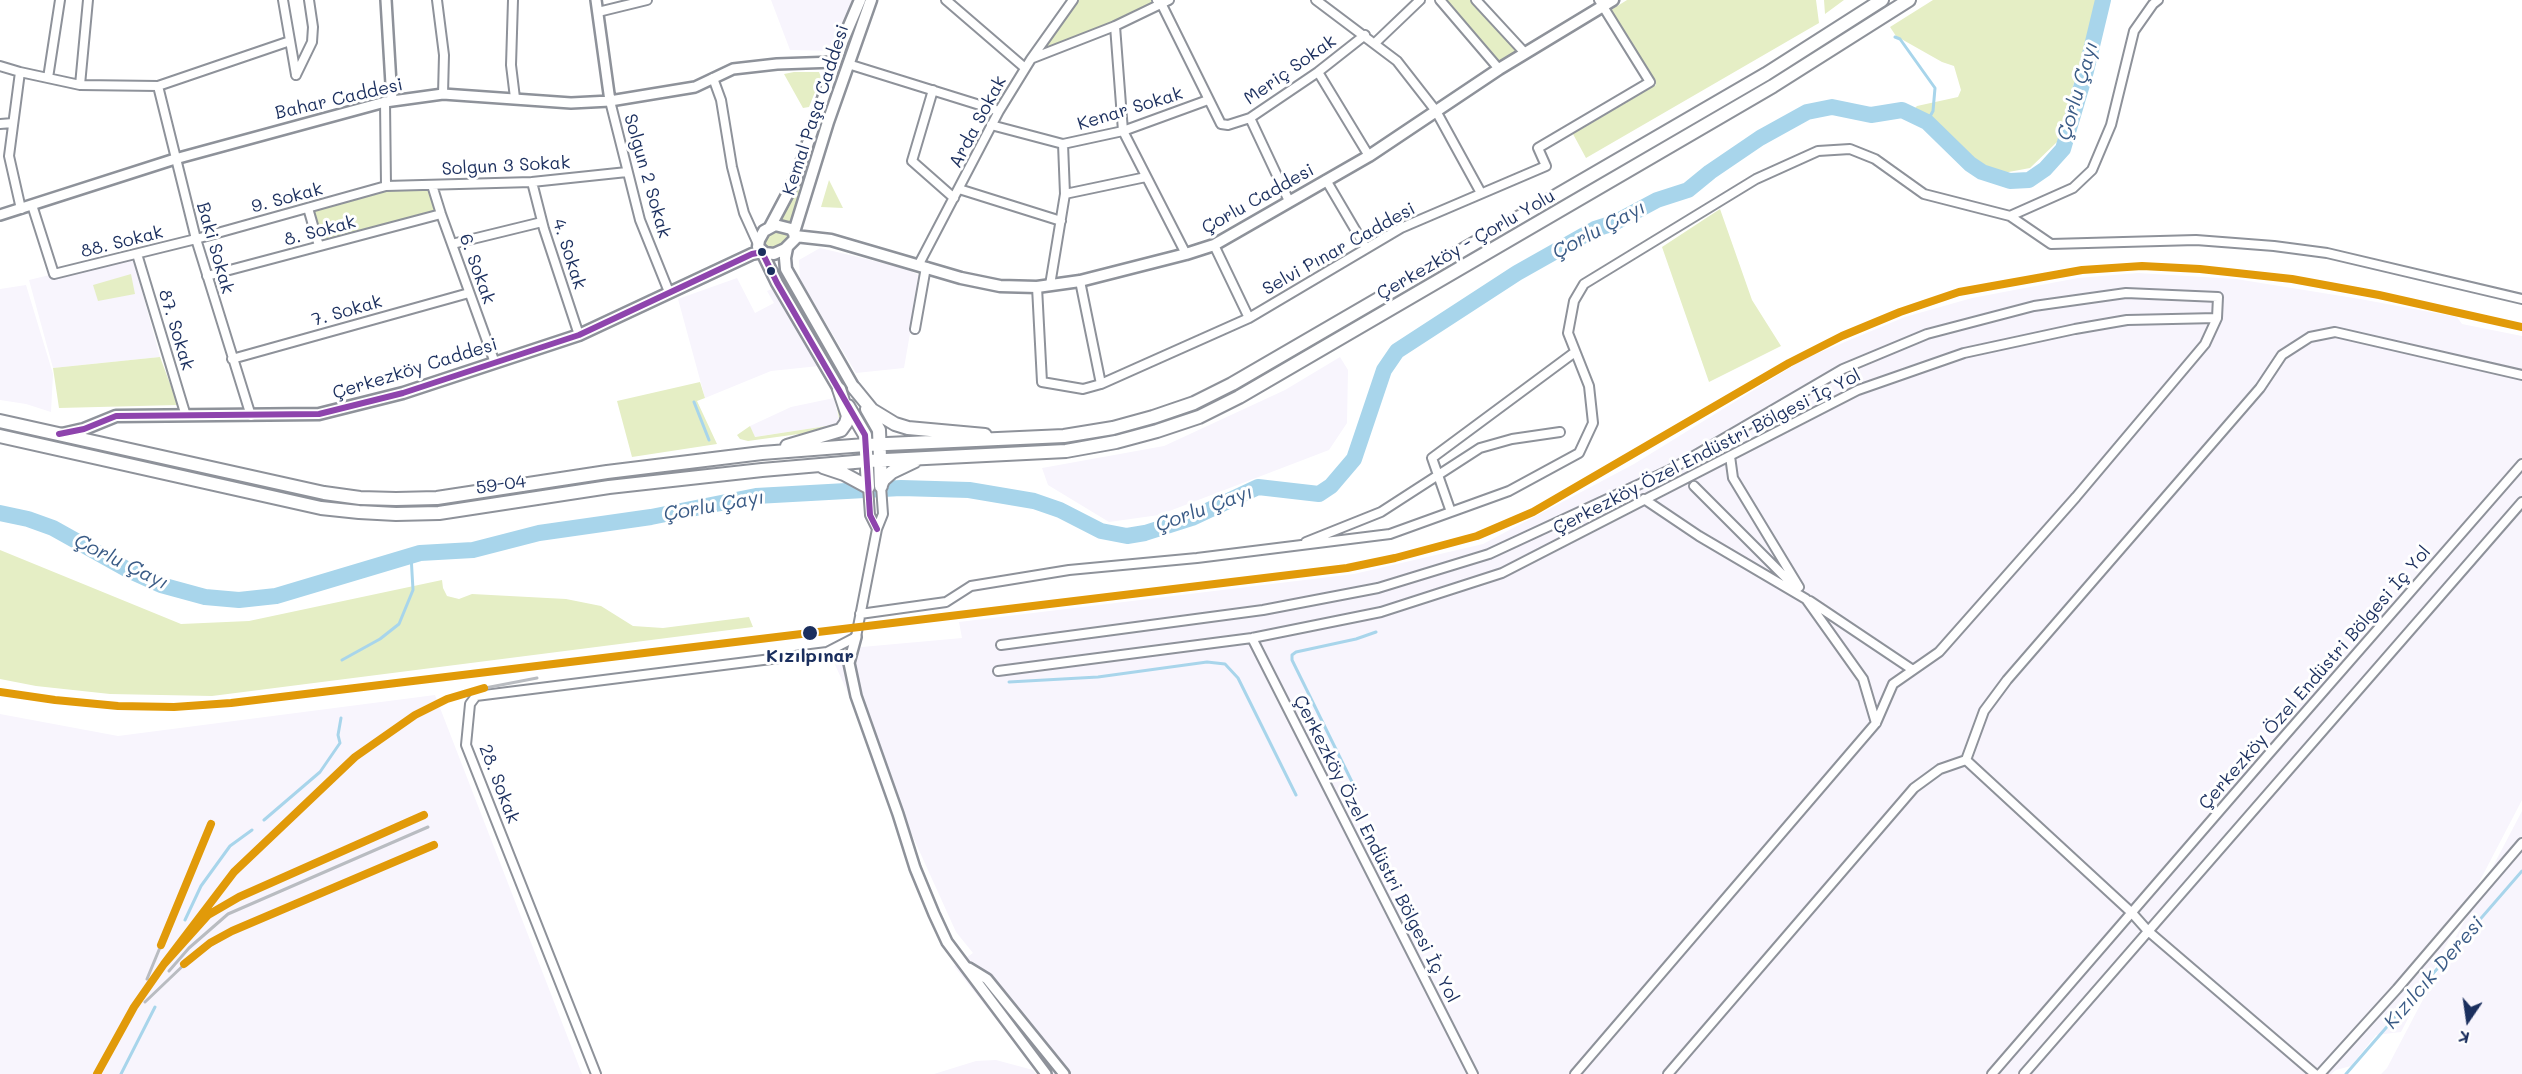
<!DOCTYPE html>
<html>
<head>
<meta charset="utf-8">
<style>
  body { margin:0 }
  #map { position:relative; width:2522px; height:1074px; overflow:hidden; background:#fff; font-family:Mali,sans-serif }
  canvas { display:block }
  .north { position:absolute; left:2438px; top:990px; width:60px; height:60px; -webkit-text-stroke:4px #fff; paint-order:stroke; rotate:193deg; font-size:16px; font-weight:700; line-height:24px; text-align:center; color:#1b2f5e }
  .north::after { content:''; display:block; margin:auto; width:21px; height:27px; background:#1b2f5e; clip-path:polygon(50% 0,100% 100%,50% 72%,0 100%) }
</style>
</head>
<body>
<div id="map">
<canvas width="2522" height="1074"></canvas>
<div class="north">K</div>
</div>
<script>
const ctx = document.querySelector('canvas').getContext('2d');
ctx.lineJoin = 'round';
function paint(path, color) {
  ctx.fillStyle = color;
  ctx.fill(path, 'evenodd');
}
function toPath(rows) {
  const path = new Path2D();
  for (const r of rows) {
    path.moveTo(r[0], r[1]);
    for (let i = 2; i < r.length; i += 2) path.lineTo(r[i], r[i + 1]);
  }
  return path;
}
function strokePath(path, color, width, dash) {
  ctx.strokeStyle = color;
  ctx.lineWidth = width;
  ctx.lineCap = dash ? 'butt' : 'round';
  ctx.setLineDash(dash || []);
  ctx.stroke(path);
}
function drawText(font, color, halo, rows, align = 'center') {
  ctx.font = font + ' Mali,sans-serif';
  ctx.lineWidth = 6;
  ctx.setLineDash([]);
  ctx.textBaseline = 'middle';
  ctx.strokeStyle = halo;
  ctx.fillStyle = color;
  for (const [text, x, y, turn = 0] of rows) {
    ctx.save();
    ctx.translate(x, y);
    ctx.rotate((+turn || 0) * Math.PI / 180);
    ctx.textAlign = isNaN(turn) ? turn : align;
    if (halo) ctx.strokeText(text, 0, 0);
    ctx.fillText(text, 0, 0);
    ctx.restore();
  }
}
const built = toPath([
  [771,0,852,0,832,51,790,50],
  [820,248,908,269,920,276,904,368,856,373,800,280,799,260],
  [132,255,160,357,53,368,29,280],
  [2138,273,2236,279,2360,299,2457,317,2462,324,2522,336,2522,800,2401,1032,2376,1035,2351,1066,2336,1070,2331,1074,1039,1074,954,966,973,953,956,932,832,658,862,647,962,638,959,622,1354,574,1483,544,1634,464,1804,359,1905,317,1972,298,2078,278],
  [737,278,755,313,774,303,767,291,772,289,819,366,771,371,705,398,678,299],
  [26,285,53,374,51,412,26,404,0,400,0,289],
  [1340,357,1348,370,1347,423,1329,450,1159,515,1109,522,1048,485,1042,468,1164,446,1285,390],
  [834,398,840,424,754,437,750,426,791,407],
  [435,695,582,1074,0,1074,0,714,118,736],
  [2522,811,2522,1074,2381,1074,2387,1068],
  [996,1060,1033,1070,1036,1074,934,1074,976,1061]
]);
const green = toPath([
  [860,0,871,0,794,239,765,253,761,236,790,190],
  [1074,0,1155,0,1159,3,1051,50,1045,43],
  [1440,0,1476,0,1524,52,1499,69],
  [1627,0,1816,0,1819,23,1586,158,1573,134,1656,85,1611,10],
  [1824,0,1844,0,1825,14],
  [1933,0,2098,0,2057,142,2030,168,1998,174,1907,116,1917,106,1958,97,1961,90,1954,66,1942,62,1896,36,1890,27],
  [794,72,819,72,821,77,809,107,803,108,784,74],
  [829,180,843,208,821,207],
  [431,187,438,213,321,244,311,210,387,189],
  [1720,209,1752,300,1781,346,1709,382,1662,247],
  [131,274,135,294,98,301,93,285],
  [160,357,178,405,59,408,53,368],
  [700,382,705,398,697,401,717,444,632,457,617,401],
  [845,406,842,428,748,441,740,439,737,435,750,426,755,437,840,424,837,408],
  [0,550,181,624,249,621,442,580,443,588,447,596,459,599,472,594,566,599,601,606,633,626,663,628,749,617,753,627,212,696,110,694,36,686,0,679]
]);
const stream = toPath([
  [1895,37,1900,39,1935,88,1933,111,1927,122],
  [694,402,709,440],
  [342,660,380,639,399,624,413,590,411,555],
  [1009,682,1098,677,1207,662,1225,664,1238,678,1296,795],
  [1354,786,1292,660,1292,655,1296,652,1356,639,1376,632],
  [264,820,320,772,340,743,338,735,341,718],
  [185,920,201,886,230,846,252,830],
  [121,1074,155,1007],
  [2346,1074,2522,871]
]);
const river = toPath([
  [0,513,28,519,53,528,130,571,161,585,205,597,239,600,276,596,420,553,473,550,539,533,651,517,756,496,901,488,969,490,1034,501,1060,510,1101,531,1127,536,1145,533,1192,518,1258,487,1319,494,1331,486,1354,459,1384,370,1397,351,1517,273,1595,229,1614,223,1657,200,1688,190,1710,172,1760,138,1807,112,1832,107,1871,115,1902,110,1927,122,1970,164,1982,172,2010,181,2029,180,2045,169,2063,149,2086,71,2103,0]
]);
const minor = toPath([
  [283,0,296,75],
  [437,0,444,55,443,94],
  [513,0,511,65,515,98],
  [946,0,1025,68],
  [1157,0,1161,3,1221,124,1228,125,1250,118,1318,72,1365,35],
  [1316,0,1397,61,1436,111,1481,193],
  [1440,0,1499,69],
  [1476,0,1524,52],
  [598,12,647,0],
  [1115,26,1123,131,1186,254],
  [1375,43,1420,0],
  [1033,58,1115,26,1169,0],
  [848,64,999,111],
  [0,66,20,72,80,85,158,86,290,41],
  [20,72,9,156,21,209],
  [1318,72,1369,156],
  [296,75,312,42,313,27,309,0],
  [48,78,60,0],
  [713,78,721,100,732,167,744,213,758,244],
  [80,85,88,0],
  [158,86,196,239,251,416],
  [933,90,912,161,954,198],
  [610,101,640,220,669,292],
  [385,102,386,186],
  [1250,118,1289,201],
  [0,124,13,123],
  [991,125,1063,144,1123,131,1208,100],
  [1326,180,1366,248],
  [532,182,544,229,579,335],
  [432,185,441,214,495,363],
  [959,189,1061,221],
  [1065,194,1146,177],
  [32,205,54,274,196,239,386,186,532,182,627,172],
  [308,208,319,246],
  [2010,216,2073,188,2092,170,2111,125,2134,31,2153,4,2158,0],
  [452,244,542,222],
  [1214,245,1249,318],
  [137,254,186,416],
  [919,264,999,111,1031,59,1073,0],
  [207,276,441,214],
  [1080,281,1101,384],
  [1050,285,1065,194,1063,144],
  [1037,287,1042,382,1083,389,1101,384,1249,318,1401,228,1546,166,1538,148,1650,82,1599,0],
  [915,329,926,267],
  [232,359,469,293],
  [1730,456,1733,478,1799,587],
  [1694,486,1797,589],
  [868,487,870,515,877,529],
  [1644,499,1699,536,1806,599,1863,679,1876,723],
  [1451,512,1432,458,1575,352],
  [1306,542,1381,512,1480,448,1512,439,1560,432],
  [1810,601,1913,670],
  [860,614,946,602,971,586,1069,570,1197,558,1390,534,1509,491,1579,453,1593,423,1589,386,1568,333,1574,301,1584,284,1756,179,1818,151,1850,149,1875,159,1924,194,2010,216,2051,244,2196,240,2274,246,2327,253,2522,299],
  [1252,638,1473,1074],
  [1001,645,1263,610,1378,588,1489,554,1670,470,1843,369,1927,334,2034,306,2126,293,2218,297,2217,318,2205,344,2076,497,1939,652,1893,684,1876,723,1575,1074],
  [998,671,1252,638,1381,612,1502,573,1858,390,1964,353,2075,329,2127,320,2217,318],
  [1966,760,2132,913,2148,931,2315,1074],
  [596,1074,466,745,470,704,476,696,827,652,856,637,877,529,883,514,881,486],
  [1668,1074,1914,788,1940,769,1966,760,1984,711,2007,680,2260,388,2282,355,2310,337,2335,332,2522,375],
  [1992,1074,2267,756,2522,464],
  [2024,1074,2522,502],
  [2320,1074,2397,989,2522,843]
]);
const tertiary = toPath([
  [386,0,392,101],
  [596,0,610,101],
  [0,215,175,159,385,102,443,94,571,103,610,101,695,87,733,69,777,64,835,62],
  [856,637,849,663,856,696,898,814,915,868,934,914,947,942,1046,1074],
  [969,968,987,979,1064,1074]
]);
const secondary = toPath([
  [775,225,791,229,794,233,795,239,785,249,774,254,765,253,758,247,759,240,764,231,775,225],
  [770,227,796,178,843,40,860,0],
  [794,232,828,122,871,0],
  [795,236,831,240,961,278,1000,286,1037,287,1080,281,1186,254,1214,245,1369,156,1499,69,1613,0],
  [787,248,785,258,786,269,854,388],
  [62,434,84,429,116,416,319,414,403,393,579,335,752,254,762,252,777,283,839,389]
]);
const primary = toPath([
  [854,388,872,410,895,424,908,428,985,435],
  [848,406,865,435,868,487],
  [867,409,879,430,881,486],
  [0,421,324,493,360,498,396,499,437,498,607,472,762,453,865,445,1064,436,1113,428,1153,417,1194,403,1232,384,1766,74,1882,0],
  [0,436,321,508,359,512,396,514,439,513,609,487,762,470,866,461,1066,451,1116,442,1157,431,1199,417,1239,397,1773,86,1909,0],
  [787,446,841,430,846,423,848,416,839,389],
  [823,467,844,474,868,487],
  [881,485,883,480,892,472,915,461]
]);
const rail = toPath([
  [205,918,220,906,239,897,424,815],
  [164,964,234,872,355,757,386,733,447,699,485,688,537,678],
  [169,971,189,948,228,914,428,827],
  [147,979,211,824],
  [145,1002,189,960,232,931,434,845],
  [97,1074,134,1007,169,959]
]);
const bus1 = toPath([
  [59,434,84,429,116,416,319,414,403,393,579,335,752,254,762,252,777,283,865,435,870,515,877,529]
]);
const rail1 = toPath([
  [0,692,55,700,118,706,174,707,231,703,1347,568,1395,558,1477,536,1533,512,1789,363,1842,336,1900,312,1959,292,2082,270,2142,266,2200,269,2292,279,2379,295,2522,327],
  [161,945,211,824],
  [164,964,234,872,355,757,415,715,447,699,484,688],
  [184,964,210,943,232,931,434,845],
  [97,1074,134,1007,164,964,208,915,239,897,424,815]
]);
const markers = [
  [762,252,5,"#1b2f5e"],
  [771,271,5,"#1b2f5e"],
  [810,633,8,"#1b2f5e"]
];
const streetNames = [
  ["Meriç Sokak",1290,70,-35],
  ["Bahar Caddesi",339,99,-13],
  ["Kenar Sokak",1130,109,-17],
  ["Kemal Paşa Caddesi",816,110,-72],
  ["Arda Sokak",978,122,-62],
  ["Solgun 3 Sokak",506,166,-3],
  ["Solgun 2 Sokak",647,176,74],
  ["9. Sokak",287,198,-15],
  ["Çorlu Caddesi",1258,199,-29],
  ["8. Sokak",320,231,-15],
  ["88. Sokak",122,242,-14],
  ["Çerkezköy - Çorlu Yolu",1466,245,-30],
  ["Baki Sokak",215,248,74],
  ["Selvi Pınar Caddesi",1339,249,-29],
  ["4. Sokak",569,254,72],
  ["6. Sokak",477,269,70],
  ["7. Sokak",347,311,-16],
  ["87. Sokak",176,330,73],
  ["Çerkezköy Caddesi",415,369,-17],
  ["Çerkezköy Özel Endüstri Bölgesi İç Yol",1707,452,-27],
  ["59-04",501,485,-8],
  ["Çerkezköy Özel Endüstri Bölgesi İç Yol",2315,678,-49],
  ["28. Sokak",499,784,69],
  ["Çerkezköy Özel Endüstri Bölgesi İç Yol",1376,849,63]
];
const stopNames = [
  ["Kızılpınar",810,656]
];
const waterNames = [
  ["Çorlu Çayı",2078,91,-74],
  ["Çorlu Çayı",1599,230,-28],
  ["Çorlu Çayı",714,506,-10],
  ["Çorlu Çayı",1204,509,-20],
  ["Çorlu Çayı",121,562,26],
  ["Kızılcık Deresi",2434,973,-49]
];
paint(built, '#f8f5fd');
paint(green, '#e5eec5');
strokePath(stream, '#a8d5eb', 3);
strokePath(river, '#a8d5eb', 16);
strokePath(minor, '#8e929a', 12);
strokePath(tertiary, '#8e929a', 14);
strokePath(secondary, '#8e929a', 15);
strokePath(primary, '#8e929a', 16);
strokePath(minor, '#fff', 8);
strokePath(tertiary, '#fff', 9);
strokePath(secondary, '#fff', 10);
strokePath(primary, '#fff', 12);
strokePath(rail, '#b9bcc1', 3);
strokePath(bus1, '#8e44ad', 6);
strokePath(rail1, '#e19a09', 8);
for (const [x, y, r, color] of markers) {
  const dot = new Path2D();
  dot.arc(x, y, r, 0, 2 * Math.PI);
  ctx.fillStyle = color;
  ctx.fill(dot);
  strokePath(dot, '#fff', 2);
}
drawText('18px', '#1b2f5e', '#fff', streetNames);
drawText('bold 18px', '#1b2f5e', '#fff', stopNames);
drawText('italic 20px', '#3a5b86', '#fff', waterNames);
</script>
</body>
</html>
